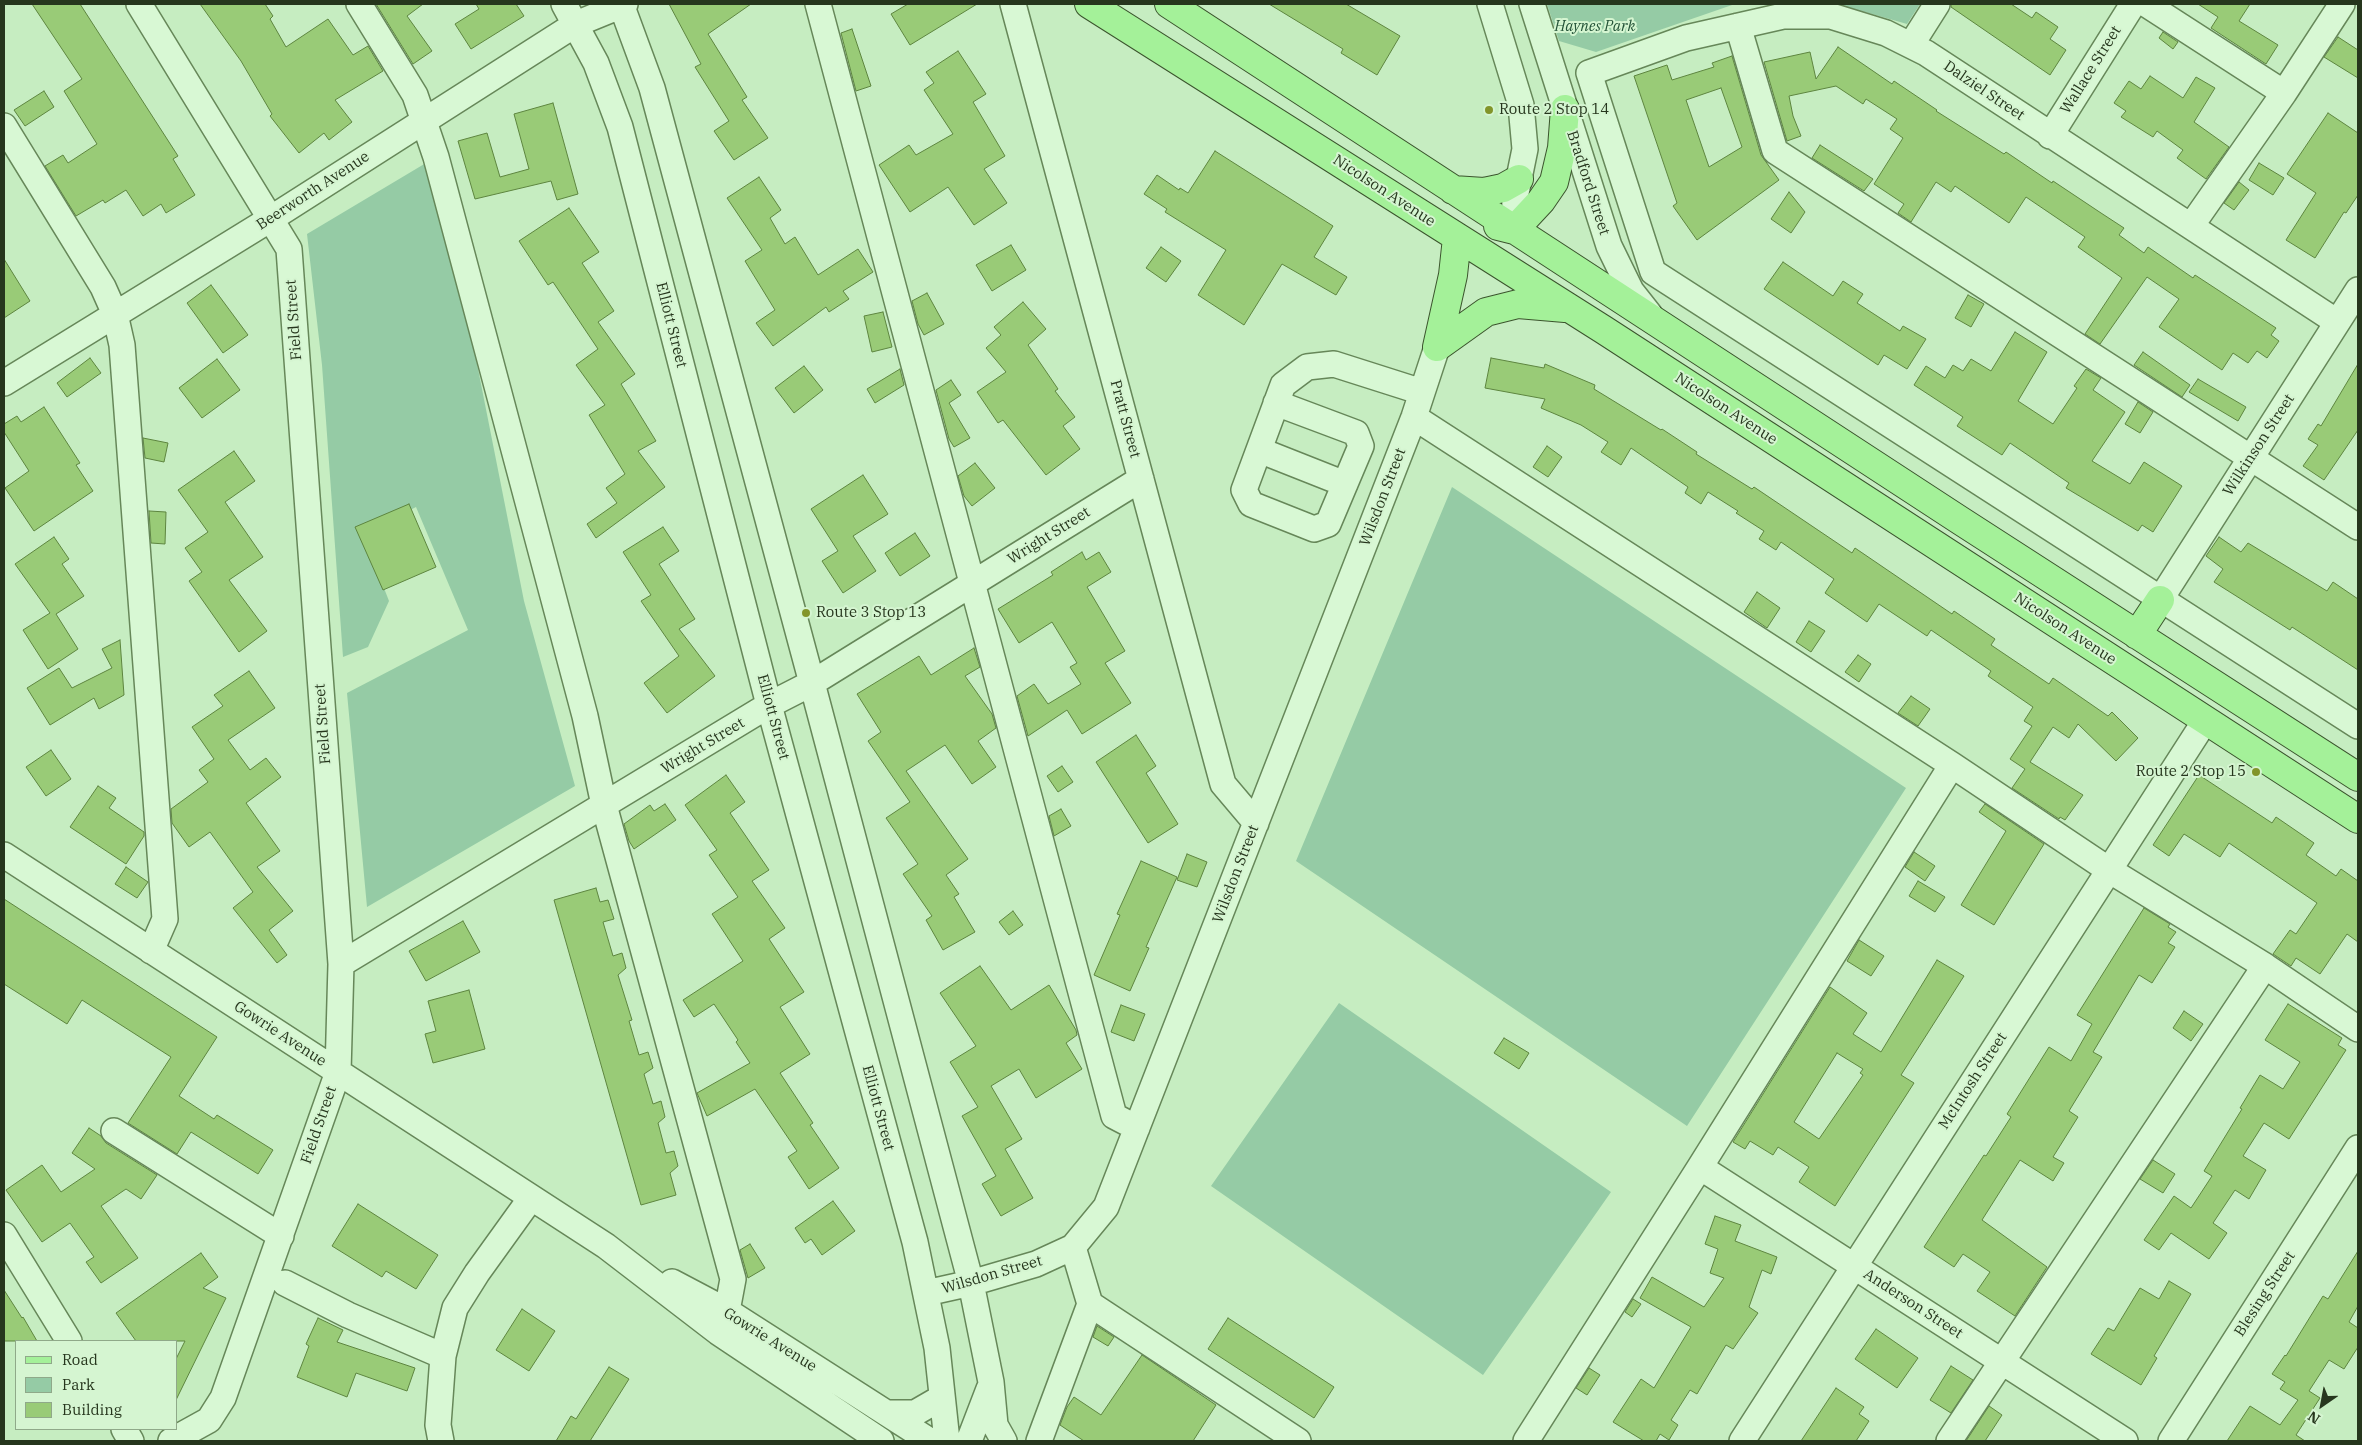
<!DOCTYPE html>
<html>
<head>
<meta charset="utf-8">
<style>
  body { margin:0 }
  #map { position:relative; width:2362px; height:1445px; overflow:hidden; background:#c6edc1; font-family:"IBM Plex Serif",serif }
  canvas { display:block }
  .frame { position:absolute; inset:0; border:5px solid #26361d; pointer-events:none }
  .legend { position:absolute; left:15px; top:1340px; width:162px; height:90px; box-sizing:border-box; background:#d5f5d1; border:1px solid #8fa989; margin:0; padding:6px 9px; list-style:none; font-size:15px; color:#26361d }
  .legend li { display:flex; align-items:center; gap:10px; height:25px }
  .legend b { width:25px; border:1px solid #8fa989 }
  .north { position:absolute; left:2297px; top:1380px; width:50px; height:50px; -webkit-text-stroke:4px #d5f5d1; paint-order:stroke; rotate:213deg; font-size:14px; font-weight:700; line-height:20px; text-align:center; color:#26361d }
  .north::after { content:''; display:block; margin:auto; width:18px; height:22px; background:#26361d; clip-path:polygon(50% 0,100% 100%,50% 72%,0 100%) }
</style>
</head>
<body>
<div id="map">
<canvas width="2362" height="1445"></canvas>
<div class="frame"></div>
<ul class="legend">
<li><b style="height:6px;background:#a4f199"></b>Road</li>
<li><b style="height:14px;background:#95cba5"></b>Park</li>
<li><b style="height:14px;background:#99cb77"></b>Building</li>
</ul>
<div class="north">N</div>
</div>
<script>
const ctx = document.querySelector('canvas').getContext('2d');
ctx.lineJoin = 'round';
function paint(path, color) {
  ctx.fillStyle = color;
  ctx.fill(path, 'evenodd');
}
function toPath(rows) {
  const path = new Path2D();
  for (const r of rows) {
    path.moveTo(r[0], r[1]);
    for (let i = 2; i < r.length; i += 2) path.lineTo(r[i], r[i + 1]);
  }
  return path;
}
function strokePath(path, color, width, dash) {
  ctx.strokeStyle = color;
  ctx.lineWidth = width;
  ctx.lineCap = dash ? 'butt' : 'round';
  ctx.setLineDash(dash || []);
  ctx.stroke(path);
}
function drawText(font, color, halo, rows, align = 'center') {
  ctx.font = font + ' "IBM Plex Serif",serif';
  ctx.lineWidth = 4;
  ctx.setLineDash([]);
  ctx.textBaseline = 'middle';
  ctx.strokeStyle = halo;
  ctx.fillStyle = color;
  for (const [text, x, y, turn = 0] of rows) {
    ctx.save();
    ctx.translate(x, y);
    ctx.rotate((+turn || 0) * Math.PI / 180);
    ctx.textAlign = isNaN(turn) ? turn : align;
    if (halo) ctx.strokeText(text, 0, 0);
    ctx.fillText(text, 0, 0);
    ctx.restore();
  }
}
const green = toPath([
  [1547,4,1735,4,1596,52,1559,41],
  [1825,4,1920,4,1907,24,1865,12],
  [436,157,524,601,575,786,367,907,347,693,468,630,416,507,363,534,389,601,368,647,343,657,322,365,307,234],
  [1452,487,1906,788,1687,1126,1296,861],
  [1339,1003,1611,1192,1483,1375,1211,1186]
]);
const building = toPath([
  [32,4,80,4,178,156,173,159,195,195,166,213,161,204,143,216,126,190,105,203,103,200,76,216,45,166,63,155,68,163,97,144,64,91,82,79,32,4],
  [200,4,265,4,273,16,270,19,286,47,328,19,353,55,368,46,383,71,335,100,352,122,329,140,324,133,299,153,270,116,272,114,241,61,200,4],
  [376,4,423,4,407,16,432,51,413,64,376,4],
  [476,4,516,4,524,16,471,49,455,24,479,9,476,4],
  [669,4,751,4,708,34,747,97,742,100,768,138,734,160,714,131,729,121,695,67,701,64,669,4],
  [908,4,977,4,910,45,891,14,908,4],
  [1269,4,1346,4,1400,36,1377,75,1341,53,1343,49,1269,4],
  [1951,4,2011,4,2032,18,2036,12,2058,27,2050,39,2066,50,2050,75,1951,7,1951,4],
  [2198,4,2250,4,2239,21,2278,45,2266,64,2211,28,2218,17,2198,4],
  [852,29,871,86,856,91,841,33,852,29],
  [2163,32,2178,42,2173,49,2159,38,2163,32],
  [2338,37,2358,50,2358,78,2324,57,2338,37],
  [1838,47,1892,84,1894,81,1937,110,1936,111,2004,154,2006,152,2052,183,2053,181,2101,213,2124,228,2119,235,2144,253,2148,247,2193,278,2195,275,2276,328,2271,335,2279,341,2267,358,2257,351,2248,363,2233,353,2222,370,2159,327,2179,299,2147,277,2100,344,2085,334,2122,278,2078,247,2085,237,2026,197,2009,223,1955,186,1951,192,1936,182,1911,222,1898,213,1904,204,1874,184,1903,138,1890,129,1897,119,1866,99,1863,104,1836,86,1789,96,1793,116,1801,136,1787,141,1764,62,1810,52,1816,79,1838,47],
  [958,51,986,94,973,102,1005,156,984,169,1007,203,974,225,948,187,910,212,879,165,909,145,916,155,953,134,924,90,934,83,926,72,958,51],
  [1732,56,1761,155,1779,180,1697,240,1673,206,1677,203,1634,76,1667,65,1672,80,1714,67,1712,63,1732,56],
  [1721,88,1742,147,1709,167,1686,100,1721,88],
  [2150,76,2183,98,2196,77,2215,88,2194,122,2229,147,2206,179,2177,158,2183,150,2157,131,2153,137,2121,117,2126,111,2114,103,2129,81,2141,89,2150,76],
  [44,91,54,107,25,126,14,110,44,91],
  [553,103,578,194,557,200,551,181,475,199,458,141,487,133,500,177,529,169,514,114,553,103],
  [2328,113,2358,133,2358,195,2346,213,2344,212,2315,258,2286,240,2316,193,2287,174,2328,113],
  [1820,145,1873,179,1864,191,1812,158,1820,145],
  [1215,151,1333,226,1314,257,1347,277,1336,295,1282,264,1244,325,1198,295,1226,250,1165,212,1167,209,1144,194,1157,175,1179,190,1180,188,1188,193,1215,151],
  [2259,163,2284,178,2273,195,2249,180,2259,163],
  [759,177,781,210,770,218,785,244,795,237,818,275,858,249,873,272,843,291,849,299,829,312,826,307,773,346,756,323,775,310,745,261,762,250,727,198,759,177],
  [2239,182,2249,190,2234,210,2224,203,2239,182],
  [1789,192,1805,212,1791,233,1771,219,1789,192],
  [569,208,599,252,582,263,614,311,598,322,635,374,621,384,656,441,638,451,665,487,596,538,587,524,617,503,606,488,625,474,589,415,605,405,576,365,598,349,553,282,548,285,519,241,569,208],
  [1011,245,1026,270,992,291,976,265,1011,245],
  [1161,247,1181,261,1166,282,1146,268,1161,247],
  [4,259,30,301,4,318,4,259],
  [1783,262,1833,296,1843,281,1863,294,1857,303,1900,331,1903,326,1926,339,1907,369,1884,355,1878,365,1764,289,1783,262],
  [211,285,248,335,223,353,187,303,211,285],
  [927,293,944,324,924,335,918,324,912,301,927,293],
  [1968,295,1984,304,1971,327,1955,318,1968,295],
  [1023,302,1046,329,1028,345,1058,389,1055,391,1075,417,1063,426,1080,449,1046,475,1003,420,998,423,977,392,1006,372,986,348,1001,335,994,327,1023,302],
  [883,312,892,347,872,352,864,316,883,312],
  [2015,332,2047,352,2018,401,2053,424,2077,388,2074,386,2086,369,2101,378,2093,390,2125,412,2092,461,2130,484,2144,462,2182,486,2153,532,2142,525,2138,531,2066,488,2069,483,2010,443,2002,455,1957,426,1963,417,1914,385,1926,366,1945,378,1953,365,1963,371,1971,359,1991,371,2015,332],
  [2143,352,2190,385,2182,397,2134,365,2143,352],
  [90,358,101,373,67,397,57,383,90,358],
  [1491,358,1544,368,1545,364,1595,385,1594,389,1661,430,1662,429,1697,452,1696,454,1752,489,1754,487,1852,553,1855,548,1952,614,1954,611,1995,639,1991,645,2049,684,2053,678,2108,716,2112,712,2138,738,2116,761,2078,724,2069,738,2053,727,2030,762,2083,795,2065,820,2060,817,2059,819,2012,788,2025,769,2010,759,2032,726,2024,721,2033,707,1988,676,1991,671,1931,630,1927,636,1879,604,1867,622,1825,593,1834,579,1781,542,1776,550,1759,539,1764,531,1736,513,1738,511,1708,492,1701,504,1685,493,1688,487,1631,448,1621,465,1601,452,1608,442,1581,425,1541,408,1545,399,1485,388,1491,358],
  [217,359,240,390,202,418,179,388,217,359],
  [2358,364,2358,430,2324,480,2303,466,2318,445,2308,439,2318,424,2321,426,2358,364],
  [804,366,823,390,794,413,775,388,804,366],
  [900,369,904,385,875,403,867,389,900,369],
  [2198,379,2246,407,2238,421,2189,392,2198,379],
  [951,380,961,395,949,403,970,438,954,447,949,439,936,390,951,380],
  [2138,402,2153,412,2140,433,2125,424,2138,402],
  [44,407,80,463,76,465,93,491,34,531,5,488,29,471,4,432,4,424,17,416,21,422,44,407],
  [143,438,168,443,164,462,145,458,143,438],
  [1547,446,1562,457,1548,477,1533,467,1547,446],
  [234,451,255,481,225,502,263,557,229,580,267,631,239,652,189,581,202,572,185,548,208,532,178,490,234,451],
  [975,463,995,488,972,506,964,496,958,476,975,463],
  [863,475,888,514,853,536,876,571,843,593,822,561,838,551,811,509,863,475],
  [409,504,436,567,383,590,355,527,409,504],
  [149,511,166,512,165,544,151,543,149,511],
  [663,527,679,551,659,564,695,619,679,629,715,676,667,713,644,683,679,656,641,601,651,595,623,552,663,527],
  [915,533,930,556,900,576,885,553,915,533],
  [54,537,69,559,62,564,84,596,56,614,78,649,48,669,23,630,50,613,15,564,54,537],
  [2219,537,2241,552,2248,543,2327,591,2333,582,2358,599,2358,670,2292,627,2290,630,2214,582,2223,569,2206,556,2219,537],
  [1082,552,1086,560,1099,552,1111,572,1087,587,1125,651,1105,663,1131,703,1082,734,1067,710,1028,736,1017,696,1034,684,1048,704,1081,684,1070,667,1077,663,1052,622,1019,643,998,609,1053,575,1051,572,1082,552],
  [1757,592,1780,608,1767,628,1744,612,1757,592],
  [1809,621,1825,631,1811,652,1796,642,1809,621],
  [120,640,124,695,99,709,94,698,50,725,27,688,59,668,72,688,112,668,102,649,120,640],
  [974,648,980,667,965,676,992,714,996,728,978,741,996,767,972,784,945,745,906,771,968,859,946,875,959,894,954,897,975,932,943,950,926,920,932,916,903,874,918,864,886,818,910,802,868,741,881,732,857,694,919,656,931,675,974,648],
  [1858,655,1871,664,1859,682,1845,672,1858,655],
  [249,671,275,708,228,740,250,770,266,758,281,777,246,803,280,851,257,867,293,911,269,930,287,955,277,963,233,908,253,892,210,832,189,847,172,823,171,809,208,782,199,770,214,759,192,727,223,706,214,695,249,671],
  [1911,696,1930,709,1918,726,1898,713,1911,696],
  [1136,735,1156,766,1146,773,1178,824,1148,843,1096,762,1136,735],
  [51,750,71,779,46,796,26,767,51,750],
  [1062,766,1073,782,1058,792,1047,776,1062,766],
  [726,775,745,802,730,813,769,870,752,881,785,928,769,939,804,992,780,1007,810,1054,780,1073,813,1123,810,1125,839,1168,809,1189,788,1157,797,1151,755,1089,707,1116,697,1093,750,1063,736,1042,738,1040,714,1004,694,1017,683,1000,743,961,712,914,738,897,709,855,717,850,685,805,726,775],
  [2199,775,2272,823,2276,817,2314,843,2306,855,2336,876,2341,869,2358,881,2358,942,2347,934,2320,974,2296,958,2291,966,2273,954,2290,930,2296,934,2317,903,2229,843,2220,857,2184,834,2169,856,2153,845,2199,775],
  [98,786,116,798,109,808,144,832,144,836,126,864,70,827,98,786],
  [665,804,676,820,634,849,629,841,624,824,650,805,654,811,665,804],
  [1985,804,2044,844,1994,925,1961,905,2006,831,1979,812,1985,804],
  [1061,809,1071,826,1054,836,1049,816,1061,809],
  [1914,852,1935,866,1925,881,1905,867,1914,852],
  [1187,854,1207,862,1197,887,1177,880,1187,854],
  [1141,861,1177,877,1146,947,1149,948,1130,991,1094,975,1120,915,1117,914,1141,861],
  [126,867,148,882,137,898,115,884,126,867],
  [1918,881,1945,897,1935,912,1909,896,1918,881],
  [596,888,600,902,608,900,614,919,603,922,613,956,622,953,626,968,618,975,632,1020,629,1021,639,1055,648,1052,653,1068,644,1074,653,1104,661,1101,665,1117,658,1123,666,1153,674,1151,678,1166,670,1173,676,1195,641,1205,554,900,596,888],
  [4,899,217,1037,179,1096,214,1119,217,1115,273,1150,258,1174,191,1132,177,1154,128,1123,171,1057,82,1000,67,1024,4,984,4,899],
  [2144,908,2170,924,2168,927,2176,932,2168,943,2175,947,2152,983,2139,975,2093,1052,2102,1057,2069,1111,2078,1117,2053,1157,2064,1163,2053,1181,2020,1160,1982,1220,2047,1267,2015,1316,1977,1291,1990,1272,1963,1254,1954,1267,1924,1247,1984,1155,1986,1156,2011,1117,2007,1114,2049,1047,2071,1061,2092,1024,2077,1015,2144,908],
  [1013,911,1023,925,1009,935,999,922,1013,911],
  [463,921,480,952,426,981,409,951,463,921],
  [1859,940,1884,956,1871,976,1847,961,1859,940],
  [1937,960,1964,976,1901,1075,1914,1083,1835,1206,1799,1182,1809,1167,1778,1147,1773,1155,1750,1141,1745,1149,1733,1142,1830,987,1867,1013,1853,1034,1881,1052,1937,960],
  [1837,1053,1863,1069,1860,1073,1863,1075,1819,1139,1794,1122,1837,1053],
  [980,966,1011,1010,1049,985,1076,1030,1077,1035,1066,1043,1082,1069,1036,1098,1019,1069,991,1086,1022,1139,1005,1149,1033,1198,1001,1216,982,1184,996,1176,962,1116,978,1107,950,1062,976,1046,940,993,980,966],
  [469,990,485,1049,433,1063,425,1034,436,1031,428,1001,469,990],
  [2288,1004,2342,1038,2338,1045,2346,1050,2289,1139,2264,1123,2243,1156,2266,1170,2249,1199,2235,1190,2213,1223,2227,1233,2209,1259,2171,1233,2159,1250,2144,1240,2174,1196,2191,1208,2212,1176,2204,1171,2242,1109,2240,1108,2260,1075,2283,1089,2300,1062,2265,1040,2288,1004],
  [1121,1005,1145,1014,1134,1041,1111,1032,1121,1005],
  [2184,1011,2203,1024,2191,1041,2173,1028,2184,1011],
  [1504,1038,1529,1053,1519,1069,1494,1053,1504,1038],
  [89,1128,101,1136,106,1143,157,1175,141,1199,126,1189,101,1206,138,1258,101,1283,86,1262,94,1257,70,1223,42,1242,6,1190,42,1165,61,1192,95,1169,72,1153,89,1128],
  [2153,1160,2175,1174,2163,1193,2140,1179,2153,1160],
  [833,1201,855,1231,822,1255,811,1239,805,1243,795,1228,833,1201],
  [358,1204,438,1255,416,1289,386,1271,382,1277,332,1246,358,1204],
  [1715,1216,1741,1225,1735,1241,1777,1257,1771,1274,1762,1270,1749,1307,1758,1313,1733,1349,1726,1345,1697,1394,1690,1390,1671,1420,1678,1425,1669,1440,1660,1434,1656,1441,1644,1441,1613,1422,1641,1379,1654,1388,1691,1327,1640,1298,1652,1277,1704,1307,1724,1278,1710,1273,1718,1249,1705,1244,1715,1216],
  [750,1244,765,1268,748,1278,740,1250,750,1244],
  [2358,1251,2358,1306,2349,1322,2358,1328,2358,1347,2344,1369,2329,1360,2309,1391,2320,1398,2296,1435,2305,1441,2227,1441,2250,1406,2280,1425,2298,1400,2280,1389,2285,1382,2272,1374,2285,1355,2286,1356,2323,1296,2328,1299,2358,1251],
  [201,1253,218,1277,203,1288,226,1298,176,1400,176,1359,185,1341,136,1341,116,1313,201,1253],
  [2169,1281,2191,1294,2154,1356,2157,1358,2141,1385,2091,1354,2108,1328,2114,1331,2140,1288,2159,1299,2169,1281],
  [4,1290,22,1318,23,1317,37,1341,4,1341,4,1290],
  [1633,1299,1641,1304,1632,1317,1625,1312,1633,1299],
  [522,1309,555,1331,529,1371,496,1350,522,1309],
  [318,1318,343,1330,337,1342,415,1368,407,1391,356,1373,347,1397,297,1377,309,1346,306,1344,318,1318],
  [1228,1318,1334,1387,1314,1418,1208,1349,1228,1318],
  [1097,1326,1114,1337,1108,1346,1093,1337,1097,1326],
  [1876,1329,1918,1358,1897,1388,1855,1359,1876,1329],
  [1142,1355,1216,1405,1193,1441,1084,1441,1060,1425,1067,1407,1074,1397,1101,1415,1142,1355],
  [1951,1366,1973,1380,1951,1413,1930,1400,1951,1366],
  [609,1367,629,1379,590,1441,556,1441,571,1416,576,1419,609,1367],
  [1589,1368,1600,1375,1587,1395,1576,1388,1589,1368],
  [1836,1388,1864,1407,1859,1414,1869,1421,1856,1441,1801,1441,1836,1388],
  [1989,1406,2002,1415,1985,1441,1966,1441,1989,1406]
]);
const minor = toPath([
  [139,4,289,249,341,964,338,1072,223,1398,209,1420,171,1441],
  [359,4,415,95,436,157,585,716,604,805,733,1279,727,1311],
  [564,4,596,63,620,127,769,705,915,1242,937,1348,947,1441],
  [621,4,652,88,812,683,971,1283,991,1382,995,1425,1004,1441],
  [818,4,1114,1116,1137,1128],
  [1013,4,1223,784,1256,823],
  [1490,4,1521,105,1525,149,1515,198,1514,230],
  [1532,4,1609,246,1631,291,1650,315],
  [2146,4,2284,93],
  [1738,26,1775,151,2358,527],
  [1911,45,1937,4],
  [1589,73,1653,272,2358,726],
  [1589,73,1686,38,1783,16,1831,16,1886,33,1926,53,2337,322],
  [4,126,103,287,115,314,122,345,165,919,151,951],
  [2050,136,2133,4],
  [2191,226,2284,93,2342,4],
  [4,383,272,218,576,24,625,4],
  [1276,403,1356,433,1361,446,1328,524,1314,529,1251,504,1244,490,1283,385,1307,367,1334,364,1422,392],
  [1414,417,1952,765,2109,870,2265,966,2358,1029],
  [1259,450,1345,484],
  [2160,600,2358,290],
  [4,855,606,1246,718,1332,881,1441],
  [341,964,769,705,812,683,1141,479],
  [114,1131,281,1236],
  [1700,1167,2125,1441],
  [4,1235,69,1341],
  [672,1282,727,1311,930,1441],
  [285,1283,348,1315,443,1356],
  [926,1293,971,1283,1036,1264,1073,1247,1106,1207,1414,417,1437,347],
  [1090,1304,1298,1441],
  [886,1413,915,1413,941,1398],
  [124,1429,131,1441],
  [441,1441,438,1425,443,1356,455,1308,477,1273,531,1198],
  [969,1441,989,1389],
  [1039,1441,1090,1304,1073,1247],
  [1526,1441,1700,1167,1952,765],
  [1742,1441,2205,721],
  [1949,1441,2265,966],
  [2171,1441,2358,1148]
]);
const major = toPath([
  [1089,4,1604,330,2358,819],
  [1169,4,1961,521,2358,777],
  [1453,190,1484,192,1503,188,1519,179],
  [1498,226,1514,230,1541,201,1554,182,1562,148,1565,109],
  [1437,347,1486,312,1518,304,1565,308],
  [1437,347,1453,275,1457,238],
  [2137,635,2160,600]
]);
const markers = [
  [1489,110,5,"#82952a"],
  [806,613,5,"#82952a"],
  [2256,772,5,"#82952a"]
];
const parkNames = [
  ["Haynes Park",1595,27]
];
const streetNames = [
  ["Wallace Street",2091,70,-58],
  ["Dalziel Street",1984,91,34],
  ["Bradford Street",1588,183,72],
  ["Beerworth Avenue",313,191,-33],
  ["Nicolson Avenue",1384,191,33],
  ["Field Street",294,320,-94],
  ["Elliott Street",671,325,76],
  ["Nicolson Avenue",1726,409,33],
  ["Pratt Street",1125,419,75],
  ["Wilkinson Street",2259,445,-57],
  ["Wilsdon Street",1383,497,-69],
  ["Wright Street",1049,536,-32],
  ["Nicolson Avenue",2065,629,33],
  ["Elliott Street",773,717,75],
  ["Field Street",323,724,-94],
  ["Wright Street",703,746,-31],
  ["Wilsdon Street",1236,874,-69],
  ["Gowrie Avenue",280,1034,33],
  ["McIntosh Street",1973,1081,-57],
  ["Elliott Street",878,1108,75],
  ["Field Street",319,1125,-71],
  ["Wilsdon Street",992,1275,-16],
  ["Blesing Street",2265,1294,-57],
  ["Anderson Street",1913,1304,33],
  ["Gowrie Avenue",770,1340,32]
];
const poiNames = [
  ["Route 2 Stop 14",1499,110],
  ["Route 3 Stop 13",816,613],
  ["Route 2 Stop 15",2246,772,"right"]
];
paint(green, '#95cba5');
paint(building, '#99cb77');
strokePath(building, '#5d853f', 1);
strokePath(minor, '#668759', 28);
strokePath(major, '#3b542d', 30);
strokePath(minor, '#d8f8d4', 25);
strokePath(major, '#a4f199', 28);
for (const [x, y, r, color] of markers) {
  const dot = new Path2D();
  dot.arc(x, y, r, 0, 2 * Math.PI);
  ctx.fillStyle = color;
  ctx.fill(dot);
  strokePath(dot, '#d5f5d1', 2);
}
drawText('italic 15px', '#245338', '#d5f5d1', parkNames);
drawText('15px', '#26361d', '#d5f5d1', streetNames);
drawText('15px', '#26361d', '#d5f5d1', poiNames, 'left');
</script>
</body>
</html>
